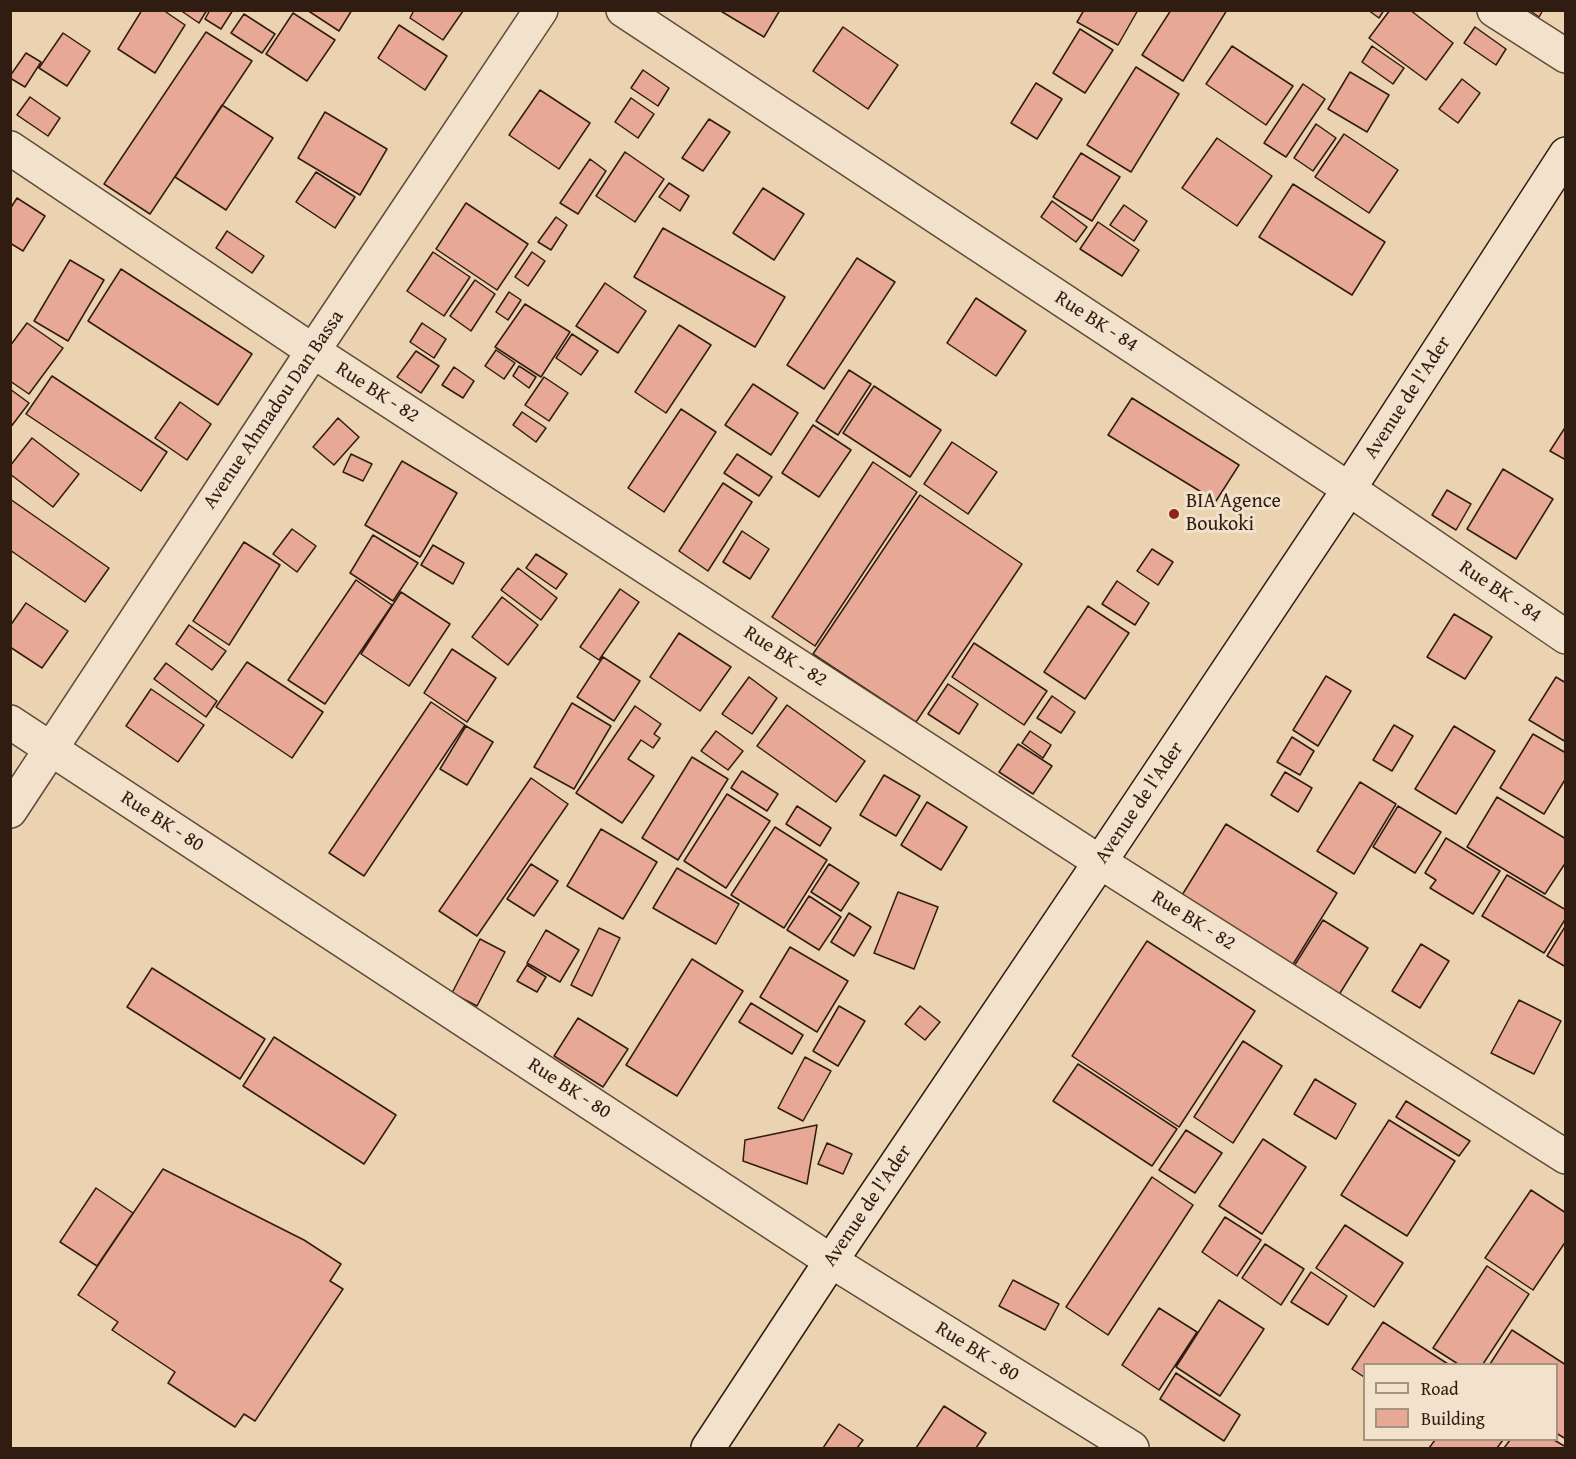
<!DOCTYPE html>
<html>
<head>
<meta charset="utf-8">
<style>
  body { margin:0 }
  #map { position:relative; width:1576px; height:1459px; overflow:hidden; background:#ebd2b0; font-family:"Gentium Book Plus",serif }
  canvas { display:block }
  .frame { position:absolute; inset:0; border:12px solid #301c10; pointer-events:none }
  .legend { position:absolute; left:1363px; top:1363px; width:195px; height:78px; box-sizing:border-box; background:#f2e2cc; border:2px solid #a49381; margin:0; padding:8px 10px; list-style:none; font-size:18px; color:#301c10 }
  .legend li { display:flex; align-items:center; gap:12px; height:30px }
  .legend b { width:30px; border:2px solid #a49381 }
</style>
</head>
<body>
<div id="map">
<canvas width="1576" height="1459"></canvas>
<div class="frame"></div>
<ul class="legend">
<li><b style="height:8px;background:#f2e2cc"></b>Road</li>
<li><b style="height:16px;background:#e7a895"></b>Building</li>
</ul>
</div>
<script>
const ctx = document.querySelector('canvas').getContext('2d');
ctx.lineJoin = 'round';
function paint(path, color) {
  ctx.fillStyle = color;
  ctx.fill(path, 'evenodd');
}
function toPath(rows) {
  const path = new Path2D();
  for (const r of rows) {
    path.moveTo(r[0], r[1]);
    for (let i = 2; i < r.length; i += 2) path.lineTo(r[i], r[i + 1]);
  }
  return path;
}
function strokePath(path, color, width, dash) {
  ctx.strokeStyle = color;
  ctx.lineWidth = width;
  ctx.lineCap = dash ? 'butt' : 'round';
  ctx.setLineDash(dash || []);
  ctx.stroke(path);
}
function drawText(font, color, halo, rows, align = 'center') {
  ctx.font = font + ' "Gentium Book Plus",serif';
  ctx.lineWidth = 6;
  ctx.setLineDash([]);
  ctx.textBaseline = 'middle';
  ctx.strokeStyle = halo;
  ctx.fillStyle = color;
  for (const [text, x, y, turn = 0] of rows) {
    ctx.save();
    ctx.translate(x, y);
    ctx.rotate((+turn || 0) * Math.PI / 180);
    ctx.textAlign = isNaN(turn) ? turn : align;
    if (halo) ctx.strokeText(text, 0, 0);
    ctx.fillText(text, 0, 0);
    ctx.restore();
  }
}
const building = toPath([
  [142,10,163,10,185,25,155,73,118,49,142,10],
  [180,10,207,10,199,23,180,10],
  [210,10,233,10,221,29,205,19,210,10],
  [307,10,352,10,339,31,307,10],
  [414,10,463,10,463,11,443,40,410,18,414,10],
  [719,10,780,10,764,37,719,10],
  [1084,10,1138,10,1118,45,1077,22,1084,10],
  [1171,10,1227,10,1183,81,1142,55,1171,10],
  [1368,10,1384,10,1379,18,1368,10],
  [1390,10,1410,10,1453,43,1426,80,1369,38,1390,10],
  [1529,10,1543,10,1539,17,1529,10],
  [293,13,335,40,307,81,266,54,293,13],
  [244,14,275,34,262,53,231,33,244,14],
  [399,25,447,56,425,90,378,58,399,25],
  [843,27,898,65,868,109,813,71,843,27],
  [1475,27,1506,49,1496,65,1464,43,1475,27],
  [1080,29,1113,50,1085,93,1053,73,1080,29],
  [206,32,252,61,150,214,104,184,206,32],
  [63,33,90,51,67,86,39,68,63,33],
  [1232,46,1293,86,1266,125,1206,84,1232,46],
  [1372,46,1404,68,1393,84,1362,62,1372,46],
  [26,53,41,62,25,87,10,78,10,76,26,53],
  [1136,67,1179,94,1131,172,1087,145,1136,67],
  [643,70,669,88,658,106,631,88,643,70],
  [1350,72,1389,95,1367,132,1328,109,1350,72],
  [1462,79,1480,93,1458,123,1439,109,1462,79],
  [1036,83,1062,99,1037,139,1011,123,1036,83],
  [1303,84,1325,99,1286,157,1264,143,1303,84],
  [540,90,590,123,559,169,509,135,540,90],
  [30,97,60,118,48,136,17,115,30,97],
  [631,98,654,114,638,138,615,122,631,98],
  [222,105,273,138,226,210,175,177,222,105],
  [325,112,387,149,360,195,298,158,325,112],
  [709,119,730,132,703,171,682,158,709,119],
  [1316,124,1336,138,1313,171,1294,158,1316,124],
  [1344,134,1398,170,1369,213,1315,177,1344,134],
  [1217,138,1272,176,1237,226,1182,188,1217,138],
  [625,152,664,179,635,222,596,196,625,152],
  [1081,153,1120,177,1092,221,1053,197,1081,153],
  [590,159,606,171,578,214,560,203,590,159],
  [316,172,355,197,335,228,296,202,316,172],
  [669,183,689,196,680,211,659,197,669,183],
  [1293,184,1385,242,1352,295,1259,237,1293,184],
  [763,188,804,214,774,260,733,233,763,188],
  [17,198,45,216,23,251,10,243,10,209,17,198],
  [1052,201,1087,227,1076,242,1041,217,1052,201],
  [466,203,528,244,497,290,436,249,466,203],
  [1124,205,1147,221,1134,241,1110,225,1124,205],
  [556,217,567,225,551,250,538,242,556,217],
  [1098,222,1139,250,1122,276,1080,249,1098,222],
  [663,228,785,297,755,347,634,277,663,228],
  [227,231,264,256,252,273,216,248,227,231],
  [433,252,470,277,444,316,407,291,433,252],
  [532,252,545,261,528,286,515,277,532,252],
  [857,258,895,282,824,389,787,365,857,258],
  [70,260,104,280,68,341,34,321,70,260],
  [121,269,252,354,218,405,88,321,121,269],
  [475,280,495,294,471,331,450,316,475,280],
  [605,283,646,311,618,353,576,326,605,283],
  [509,292,521,300,508,320,496,312,509,292],
  [976,298,1026,331,996,376,947,343,976,298],
  [525,304,570,332,541,377,495,347,525,304],
  [27,323,63,348,29,394,10,381,10,346,27,323],
  [422,323,446,339,434,358,410,342,422,323],
  [679,325,711,345,666,413,635,392,679,325],
  [572,334,598,351,581,375,556,358,572,334],
  [496,350,515,363,504,379,485,366,496,350],
  [416,351,439,366,421,393,397,377,416,351],
  [519,366,536,377,529,388,513,376,519,366],
  [454,367,474,381,463,398,442,385,454,367],
  [849,370,871,384,838,435,816,421,849,370],
  [52,376,167,452,141,491,26,414,52,376],
  [544,377,568,393,549,421,525,405,544,377],
  [753,384,798,413,771,455,725,425,753,384],
  [874,386,941,430,910,477,843,433,874,386],
  [10,389,29,403,10,428,10,389],
  [1132,398,1239,465,1216,501,1108,435,1132,398],
  [180,402,211,424,187,460,155,438,180,402],
  [681,409,716,432,664,512,628,488,681,409],
  [522,412,546,428,536,442,513,425,522,412],
  [338,418,359,437,334,465,313,447,338,418],
  [813,425,851,450,819,497,782,473,813,425],
  [1566,426,1566,460,1550,451,1566,426],
  [32,438,79,474,53,507,10,474,10,466,32,438],
  [952,442,997,472,968,514,924,484,952,442],
  [351,454,372,464,363,481,343,472,351,454],
  [737,454,772,477,759,496,724,473,737,454],
  [402,461,457,493,420,557,365,525,402,461],
  [873,462,917,492,815,646,772,617,873,462],
  [1503,469,1553,499,1516,559,1467,529,1503,469],
  [723,483,752,502,708,571,679,551,723,483],
  [1447,490,1471,504,1456,530,1432,515,1447,490],
  [920,495,1022,564,916,722,813,654,920,495],
  [10,499,109,568,85,602,10,550,10,499],
  [292,529,316,546,297,572,273,554,292,529],
  [742,531,769,549,750,579,723,562,742,531],
  [373,535,418,563,393,601,350,573,373,535],
  [244,542,280,565,229,645,193,621,244,542],
  [433,545,464,563,453,584,421,565,433,545],
  [1152,549,1173,562,1158,585,1137,571,1152,549],
  [536,554,567,574,556,589,526,568,536,554],
  [518,568,557,598,541,620,501,590,518,568],
  [356,580,392,605,325,704,288,680,356,580],
  [1117,581,1149,603,1135,625,1102,604,1117,581],
  [620,589,639,602,599,660,580,647,620,589],
  [401,592,450,624,409,686,361,654,401,592],
  [502,597,538,625,508,665,472,637,502,597],
  [26,603,68,631,42,668,10,647,10,626,26,603],
  [1088,606,1129,633,1085,699,1044,672,1088,606],
  [1454,614,1492,637,1465,679,1427,657,1454,614],
  [189,625,226,651,212,670,176,644,189,625],
  [679,633,731,667,700,711,650,677,679,633],
  [974,643,1047,691,1024,725,952,677,974,643],
  [452,649,496,678,467,722,424,693,452,649],
  [603,657,640,681,614,721,577,697,603,657],
  [247,662,323,712,292,758,216,707,247,662],
  [166,663,217,701,206,717,154,679,166,663],
  [1326,676,1351,691,1318,746,1293,730,1326,676],
  [749,677,777,698,752,734,722,714,749,677],
  [1556,677,1566,683,1566,742,1529,720,1556,677],
  [948,684,978,704,959,734,928,714,948,684],
  [151,689,204,725,178,762,126,726,151,689],
  [1052,696,1075,712,1061,733,1037,718,1052,696],
  [431,702,465,725,364,876,329,853,431,702],
  [572,703,611,726,574,789,534,767,572,703],
  [787,705,865,761,836,802,757,746,787,705],
  [635,706,661,724,654,734,660,738,653,748,641,740,628,759,654,776,622,823,576,793,635,706],
  [1394,725,1413,736,1392,771,1373,760,1394,725],
  [466,726,493,742,467,785,440,769,466,726],
  [1454,726,1495,751,1456,814,1415,789,1454,726],
  [716,731,743,751,728,770,701,751,716,731],
  [1030,731,1051,745,1043,758,1022,743,1030,731],
  [1533,734,1566,753,1566,778,1544,814,1500,788,1533,734],
  [1292,737,1314,751,1300,775,1277,762,1292,737],
  [1018,744,1052,766,1033,794,999,772,1018,744],
  [692,757,728,779,678,860,642,838,692,757],
  [742,771,778,794,767,811,731,788,742,771],
  [1285,772,1312,788,1298,812,1271,795,1285,772],
  [884,775,920,796,896,836,860,815,884,775],
  [531,778,568,804,477,936,439,911,531,778],
  [1360,782,1396,804,1354,874,1317,851,1360,782],
  [727,794,770,821,726,888,684,861,727,794],
  [1497,797,1566,839,1566,862,1545,894,1467,847,1497,797],
  [927,802,967,827,941,870,901,845,927,802],
  [797,806,831,828,820,846,786,824,797,806],
  [1398,806,1441,832,1415,873,1373,847,1398,806],
  [1226,824,1337,893,1290,969,1179,900,1226,824],
  [775,827,827,860,784,928,731,895,775,827],
  [601,829,657,862,623,919,567,886,601,829],
  [1446,838,1500,871,1473,914,1430,888,1436,880,1425,873,1446,838],
  [531,864,558,881,534,916,507,899,531,864],
  [829,864,859,883,841,911,811,892,829,864],
  [677,868,739,904,716,944,653,908,677,868],
  [1507,875,1566,910,1566,918,1544,953,1482,916,1507,875],
  [898,892,938,907,914,969,874,953,898,892],
  [809,896,841,917,819,950,787,930,809,896],
  [849,913,871,927,854,956,831,942,849,913],
  [1323,920,1368,948,1337,998,1291,971,1323,920],
  [1566,925,1566,967,1547,956,1566,925],
  [599,928,620,938,592,996,571,985,599,928],
  [546,930,579,950,560,982,527,963,546,930],
  [480,939,505,952,477,1006,452,993,480,939],
  [1147,941,1255,1011,1179,1127,1072,1056,1147,941],
  [1421,944,1449,961,1420,1008,1392,991,1421,944],
  [790,947,848,981,817,1032,760,997,790,947],
  [692,959,743,991,677,1096,626,1065,692,959],
  [527,965,546,977,537,992,517,981,527,965],
  [152,968,265,1039,240,1079,127,1007,152,968],
  [1519,1000,1561,1021,1534,1074,1491,1053,1519,1000],
  [751,1003,803,1035,792,1054,739,1022,751,1003],
  [839,1006,865,1021,838,1066,813,1051,839,1006],
  [920,1006,940,1022,925,1040,905,1024,920,1006],
  [578,1018,628,1049,603,1087,554,1056,578,1018],
  [274,1037,396,1115,364,1164,243,1086,274,1037],
  [1243,1041,1282,1066,1233,1143,1194,1117,1243,1041],
  [805,1057,831,1071,803,1121,778,1108,805,1057],
  [1078,1064,1177,1129,1152,1166,1053,1101,1078,1064],
  [1315,1079,1356,1104,1336,1139,1294,1114,1315,1079],
  [1406,1101,1470,1141,1459,1156,1396,1117,1406,1101],
  [1389,1120,1455,1161,1407,1236,1341,1195,1389,1120],
  [817,1125,807,1184,743,1161,745,1140,817,1125],
  [1186,1130,1222,1153,1195,1193,1159,1170,1186,1130],
  [1263,1139,1306,1167,1262,1234,1219,1206,1263,1139],
  [827,1143,852,1154,843,1174,818,1164,827,1143],
  [163,1169,304,1240,341,1264,330,1281,343,1289,255,1421,244,1414,235,1427,168,1383,175,1372,112,1330,118,1322,78,1295,163,1169],
  [1152,1177,1193,1205,1108,1335,1066,1307,1152,1177],
  [96,1188,133,1213,97,1266,60,1242,96,1188],
  [1531,1190,1566,1213,1566,1241,1533,1290,1485,1258,1531,1190],
  [1225,1217,1261,1240,1237,1276,1202,1252,1225,1217],
  [1345,1225,1403,1263,1374,1307,1316,1268,1345,1225],
  [1265,1244,1304,1269,1281,1305,1242,1278,1265,1244],
  [1487,1266,1529,1294,1483,1364,1458,1364,1433,1348,1487,1266],
  [1311,1272,1347,1296,1328,1325,1291,1302,1311,1272],
  [1013,1280,1059,1304,1045,1330,999,1306,1013,1280],
  [1219,1300,1264,1329,1220,1396,1176,1367,1219,1300],
  [1159,1308,1197,1332,1159,1390,1122,1365,1159,1308],
  [1383,1322,1448,1364,1364,1364,1364,1377,1352,1369,1383,1322],
  [1512,1330,1566,1365,1566,1439,1556,1433,1556,1364,1490,1364,1512,1330],
  [1176,1373,1240,1415,1224,1441,1160,1399,1176,1373],
  [944,1406,986,1433,976,1448,916,1448,944,1406],
  [839,1424,863,1440,857,1448,823,1448,839,1424],
  [1435,1440,1503,1440,1497,1448,1429,1448,1435,1440],
  [1510,1440,1554,1440,1566,1447,1566,1448,1504,1448,1510,1440]
]);
const street = toPath([
  [623,10,1349,489,1566,637],
  [1494,10,1566,56],
  [10,148,313,351,1100,862,1566,1157],
  [10,722,831,1261,1132,1448],
  [10,811,313,351,541,10]
]);
const secondary = toPath([
  [708,1448,831,1261,1100,862,1349,489,1566,154]
]);
const markers = [
  [1174,514,6,"#8f2418"]
];
const streetNames = [
  ["Rue BK - 84",1096,322,33],
  ["Rue BK - 82",377,393,33],
  ["Avenue de l'Ader",1408,398,-57],
  ["Avenue Ahmadou Dan Bassa",274,410,-56],
  ["Rue BK - 84",1500,592,34],
  ["Rue BK - 82",785,657,33],
  ["Avenue de l'Ader",1140,803,-56],
  ["Rue BK - 80",162,822,33],
  ["Rue BK - 82",1193,921,32],
  ["Rue BK - 80",569,1089,33],
  ["Avenue de l'Ader",868,1206,-56],
  ["Rue BK - 80",977,1352,32]
];
const poiNames = [
  ["BIA Agence",1186,502],
  ["Boukoki",1186,525]
];
paint(building, '#e7a895');
strokePath(building, '#301c10', 1.5);
strokePath(street, '#5f4a38', 36);
strokePath(secondary, '#301c10', 36);
strokePath(street, '#f2e2cc', 33);
strokePath(secondary, '#f2e2cc', 33);
for (const [x, y, r, color] of markers) {
  const dot = new Path2D();
  dot.arc(x, y, r, 0, 2 * Math.PI);
  ctx.fillStyle = color;
  ctx.fill(dot);
  strokePath(dot, '#f2e2cc', 2);
}
drawText('20px', '#301c10', '#f2e2cc', streetNames);
drawText('20px', '#301c10', '#f2e2cc', poiNames, 'left');
</script>
</body>
</html>
